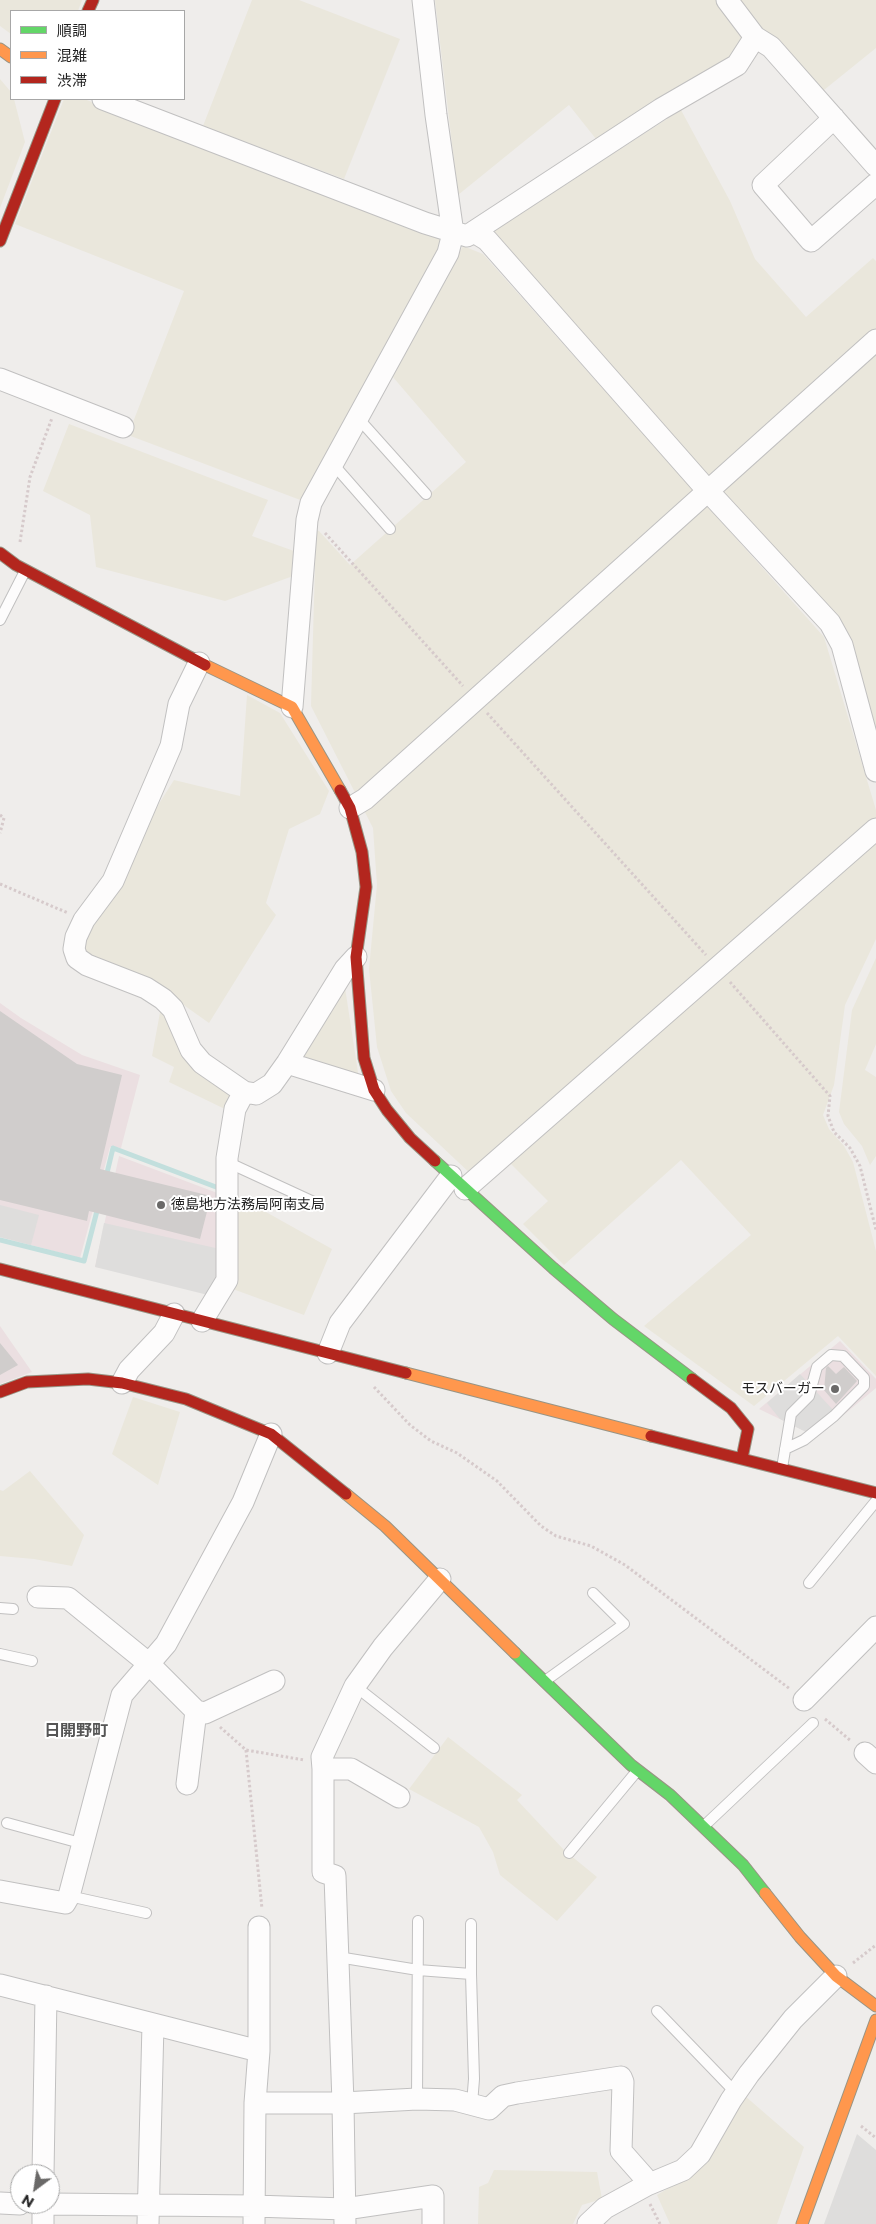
<!DOCTYPE html>
<html>
<head>
<meta charset="utf-8">
<style>
  body { margin:0 }
  #map { position:relative; width:876px; height:2224px; overflow:hidden; background:#efedeb; font-family:Montserrat,"Noto Sans JP",sans-serif }
  canvas { display:block }
  .legend { position:absolute; left:10px; top:10px; width:175px; height:90px; box-sizing:border-box; background:#fff; border:1px solid #a7a7a7; margin:0; padding:6px 9px; list-style:none; font-size:15px; color:#222 }
  .legend li { display:flex; align-items:center; gap:10px; height:25px }
  .legend b { width:25px; border:1px solid #a7a7a7 }
  .north { position:absolute; left:10px; top:2164px; width:50px; height:50px; box-sizing:border-box; background:#fff; border:1px solid #a7a7a7; border-radius:50%; rotate:211deg; font-size:14px; font-weight:700; line-height:20px; text-align:center; color:#222 }
  .north::after { content:''; display:block; margin:auto; width:18px; height:22px; background:#6a6968; clip-path:polygon(50% 0,100% 100%,50% 72%,0 100%) }
</style>
</head>
<body>
<div id="map">
<canvas width="876" height="2224"></canvas>
<ul class="legend">
<li><b style="height:6px;background:#63d668"></b>順調</li>
<li><b style="height:6px;background:#ff974d"></b>混雑</li>
<li><b style="height:6px;background:#b3261e"></b>渋滞</li>
</ul>
<div class="north">N</div>
</div>
<script>
const ctx = document.querySelector('canvas').getContext('2d');
ctx.lineJoin = 'round';
function paint(path, color) {
  ctx.fillStyle = color;
  ctx.fill(path, 'evenodd');
}
function toPath(rows) {
  const path = new Path2D();
  for (const r of rows) {
    path.moveTo(r[0], r[1]);
    for (let i = 2; i < r.length; i += 2) path.lineTo(r[i], r[i + 1]);
  }
  return path;
}
function strokePath(path, color, width, dash) {
  ctx.strokeStyle = color;
  ctx.lineWidth = width;
  ctx.lineCap = dash ? 'butt' : 'round';
  ctx.setLineDash(dash || []);
  ctx.stroke(path);
}
function drawText(font, color, halo, rows, align = 'center') {
  ctx.font = font + ' Montserrat,"Noto Sans JP",sans-serif';
  ctx.lineWidth = 4;
  ctx.setLineDash([]);
  ctx.textBaseline = 'middle';
  ctx.strokeStyle = halo;
  ctx.fillStyle = color;
  for (const [text, x, y, turn = 0] of rows) {
    ctx.save();
    ctx.translate(x, y);
    ctx.rotate((+turn || 0) * Math.PI / 180);
    ctx.textAlign = isNaN(turn) ? turn : align;
    if (halo) ctx.strokeText(text, 0, 0);
    ctx.fillText(text, 0, 0);
    ctx.restore();
  }
}
const commercial = toPath([
  [0,1003,21,1018,82,1055,140,1075,121,1148,110,1147,80,1258,0,1237],
  [119,1156,220,1194,221,1280,95,1267],
  [0,1326,32,1372,0,1384],
  [840,1341,876,1379,876,1388,817,1437,759,1409]
]);
const religious = toPath([
  [0,1205,39,1215,31,1245,0,1237],
  [104,1223,220,1249,221,1280,212,1296,95,1267],
  [800,1374,833,1410,808,1433,780,1419,767,1403],
  [857,2134,876,2150,876,2224,824,2224]
]);
const farmland = toPath([
  [0,0,82,0,78,11,11,11,11,34,0,26],
  [252,0,299,0,400,39,344,179,203,126],
  [435,0,720,0,746,35,726,64,600,144,569,105,458,195],
  [738,0,876,0,876,48,819,94,760,29],
  [0,79,11,92,11,99,14,99,25,142,0,208],
  [64,99,84,99,441,235,442,246,303,501,128,435,184,291,15,224],
  [681,110,730,201,755,259,806,317,873,258,876,261,876,738,855,662,493,238,495,229],
  [463,246,483,254,824,637,876,810,876,939,845,1005,834,1085,823,1115,829,1129,844,1146,853,1162,876,1251,876,1376,838,1336,754,1406,644,1326,751,1235,681,1160,564,1265,523,1224,548,1201,500,1153,473,1176,406,1113,391,1091,377,1047,369,969,377,885,373,828,311,706,316,530,319,531,350,565,466,462,392,376],
  [69,424,268,500,252,536,294,551,293,576,225,601,96,567,90,515,43,491],
  [247,695,280,713,329,791,320,814,289,829,266,903,276,915,209,1023,164,991,82,954,88,930,155,810,174,780,240,796],
  [876,958,876,1044,865,1070,876,1077,876,1156,870,1165,862,1146,844,1124,839,1112,852,1010],
  [344,981,359,1079,297,1058],
  [161,1007,235,1094,229,1111,169,1082,174,1067,152,1056],
  [232,1193,332,1249,304,1315,230,1288],
  [133,1397,180,1412,158,1485,112,1454],
  [30,1471,84,1535,72,1566,34,1559,0,1556,0,1490,3,1491],
  [448,1737,522,1795,517,1800,564,1850,597,1877,557,1921,500,1875,493,1852,479,1827,409,1789],
  [745,2096,804,2147,777,2224,670,2224,657,2195,685,2178],
  [494,2170,597,2172,602,2199,582,2205,573,2224,478,2224,479,2187,488,2183]
]);
const stream = toPath([
  [106,1177,113,1148,216,1187],
  [0,1240,84,1261,98,1207]
]);
const building = toPath([
  [0,1011,77,1064,122,1075,100,1169,211,1196,200,1239,89,1211,87,1221,0,1200],
  [0,1343,18,1365,0,1375],
  [828,1366,836,1374,844,1367,857,1381,836,1404,824,1390,826,1368]
]);
const path = toPath([
  [325,533,463,686],
  [20,542,30,477,52,418],
  [487,713,706,955],
  [0,815,4,818,0,833],
  [0,884,68,913],
  [730,982,830,1096,828,1116,834,1132,850,1148,860,1166,876,1230],
  [374,1387,410,1425,431,1441,457,1453,497,1481,541,1526,556,1536,591,1546,625,1565,790,1689],
  [825,1719,851,1741],
  [220,1727,246,1750,304,1760],
  [246,1750,262,1909],
  [853,1963,876,1945],
  [861,2126,876,2138],
  [650,2204,660,2224]
]);
const lane = toPath([
  [358,418,426,494],
  [333,464,390,529],
  [0,620,25,571],
  [227,1162,318,1204],
  [782,1468,791,1414,809,1396,817,1367,831,1355,843,1356,864,1378,864,1386,834,1416,804,1440,785,1449],
  [809,1583,876,1501],
  [0,1608,13,1609],
  [0,1654,32,1661],
  [545,1681,624,1624,593,1593],
  [355,1686,434,1748],
  [7,1823,84,1844],
  [704,1826,813,1723],
  [569,1853,637,1771],
  [69,1896,146,1913],
  [338,1957,418,1970,471,1974,471,1924],
  [471,1974,474,2079,472,2104],
  [657,2011,736,2093],
  [417,2099,418,1921]
]);
const street = toPath([
  [727,0,755,37,771,47,876,166],
  [103,99,425,223,467,236,661,109,737,65,755,37],
  [834,118,763,185,811,241,876,184],
  [474,232,487,240,708,491,830,623,842,645,876,771],
  [0,379,123,427],
  [199,663,179,704,171,746,113,881,84,920,76,937,74,949,77,958,87,965,146,988,163,999,173,1009,191,1050,202,1063,244,1092,256,1094,272,1084,287,1063,345,969,356,957],
  [292,707,307,520,311,503,448,253,453,233,436,115,423,0],
  [350,808,365,799,876,340],
  [287,1063,374,1090],
  [465,1189,876,829],
  [202,1321,227,1280,227,1158,235,1109,244,1092],
  [328,1353,340,1323,451,1176],
  [122,1383,129,1370,164,1333,174,1314],
  [38,1597,68,1598,148,1663,196,1711],
  [804,1700,876,1627],
  [865,1753,876,1763],
  [187,1784,196,1711,205,1713,274,1681],
  [399,1797,351,1769,323,1769,322,1757,355,1686,383,1647,440,1579],
  [0,1891,65,1903,69,1896,122,1695,166,1644,243,1502,271,1434],
  [0,1985,259,2051],
  [255,2103,343,2103,335,1876,323,1872,323,1769],
  [43,2174,46,1996],
  [0,2203,20,2204],
  [50,2204,254,2206,345,2209,433,2196,433,2224],
  [43,2224,43,2204],
  [148,2224,153,2024],
  [254,2224,255,2103,259,2051,259,1927],
  [345,2224,343,2103,417,2099,455,2100,489,2109,503,2096,517,2093,621,2077,623,2082,621,2151,644,2177,647,2185],
  [588,2224,605,2208,647,2185,683,2170,700,2154,731,2100,749,2074,793,2019,836,1976]
]);
const fast = toPath([
  [435,1161,553,1268,613,1319,692,1379],
  [515,1653,631,1765,670,1795,743,1865,765,1893]
]);
const slow = toPath([
  [0,49,11,57],
  [205,665,292,707,340,790],
  [406,1373,651,1436],
  [346,1494,385,1526,515,1653],
  [765,1893,800,1937,836,1976,876,2006],
  [802,2224,876,2020]
]);
const jam = toPath([
  [88,11,93,0],
  [0,241,55,99],
  [0,553,16,565,205,665],
  [340,790,350,808,362,852,366,887,356,957,364,1058,374,1090,387,1110,410,1138,435,1161],
  [0,1269,406,1373],
  [692,1379,731,1408,748,1429,742,1458],
  [0,1392,27,1382,88,1379,122,1383,186,1399,271,1434,346,1494],
  [651,1436,876,1493]
]);
const markers = [
  [161,1205,5,"#6a6968"],
  [835,1389,5,"#6a6968"]
];
const poiNames = [
  ["徳島地方法務局阿南支局",171,1205],
  ["モスバーガー",825,1389,"right"]
];
const quarterNames = [
  ["日開野町",76,1731]
];
paint(commercial, '#ebdfe1');
paint(religious, '#dedddc');
paint(farmland, '#eae7dc');
strokePath(stream, '#c2dfdd', 5);
paint(building, '#d0cdcc');
strokePath(lane, '#c1c0c0', 12);
strokePath(street, '#c1c0c0', 23);
strokePath(fast, '#989484', 13);
strokePath(slow, '#989484', 13);
strokePath(jam, '#989484', 13);
strokePath(path, '#d6cacb', 3, [2.5, 2.5]);
strokePath(lane, '#fdfcfc', 10);
strokePath(street, '#fdfcfc', 21);
strokePath(fast, '#63d668', 11);
strokePath(slow, '#ff974d', 11);
strokePath(jam, '#b3261e', 11);
for (const [x, y, r, color] of markers) {
  const dot = new Path2D();
  dot.arc(x, y, r, 0, 2 * Math.PI);
  ctx.fillStyle = color;
  ctx.fill(dot);
  strokePath(dot, '#fff', 2);
}
drawText('14px', '#222', '#fff', poiNames, 'left');
drawText('bold 16px', '#555', '#fff', quarterNames);
</script>
</body>
</html>
